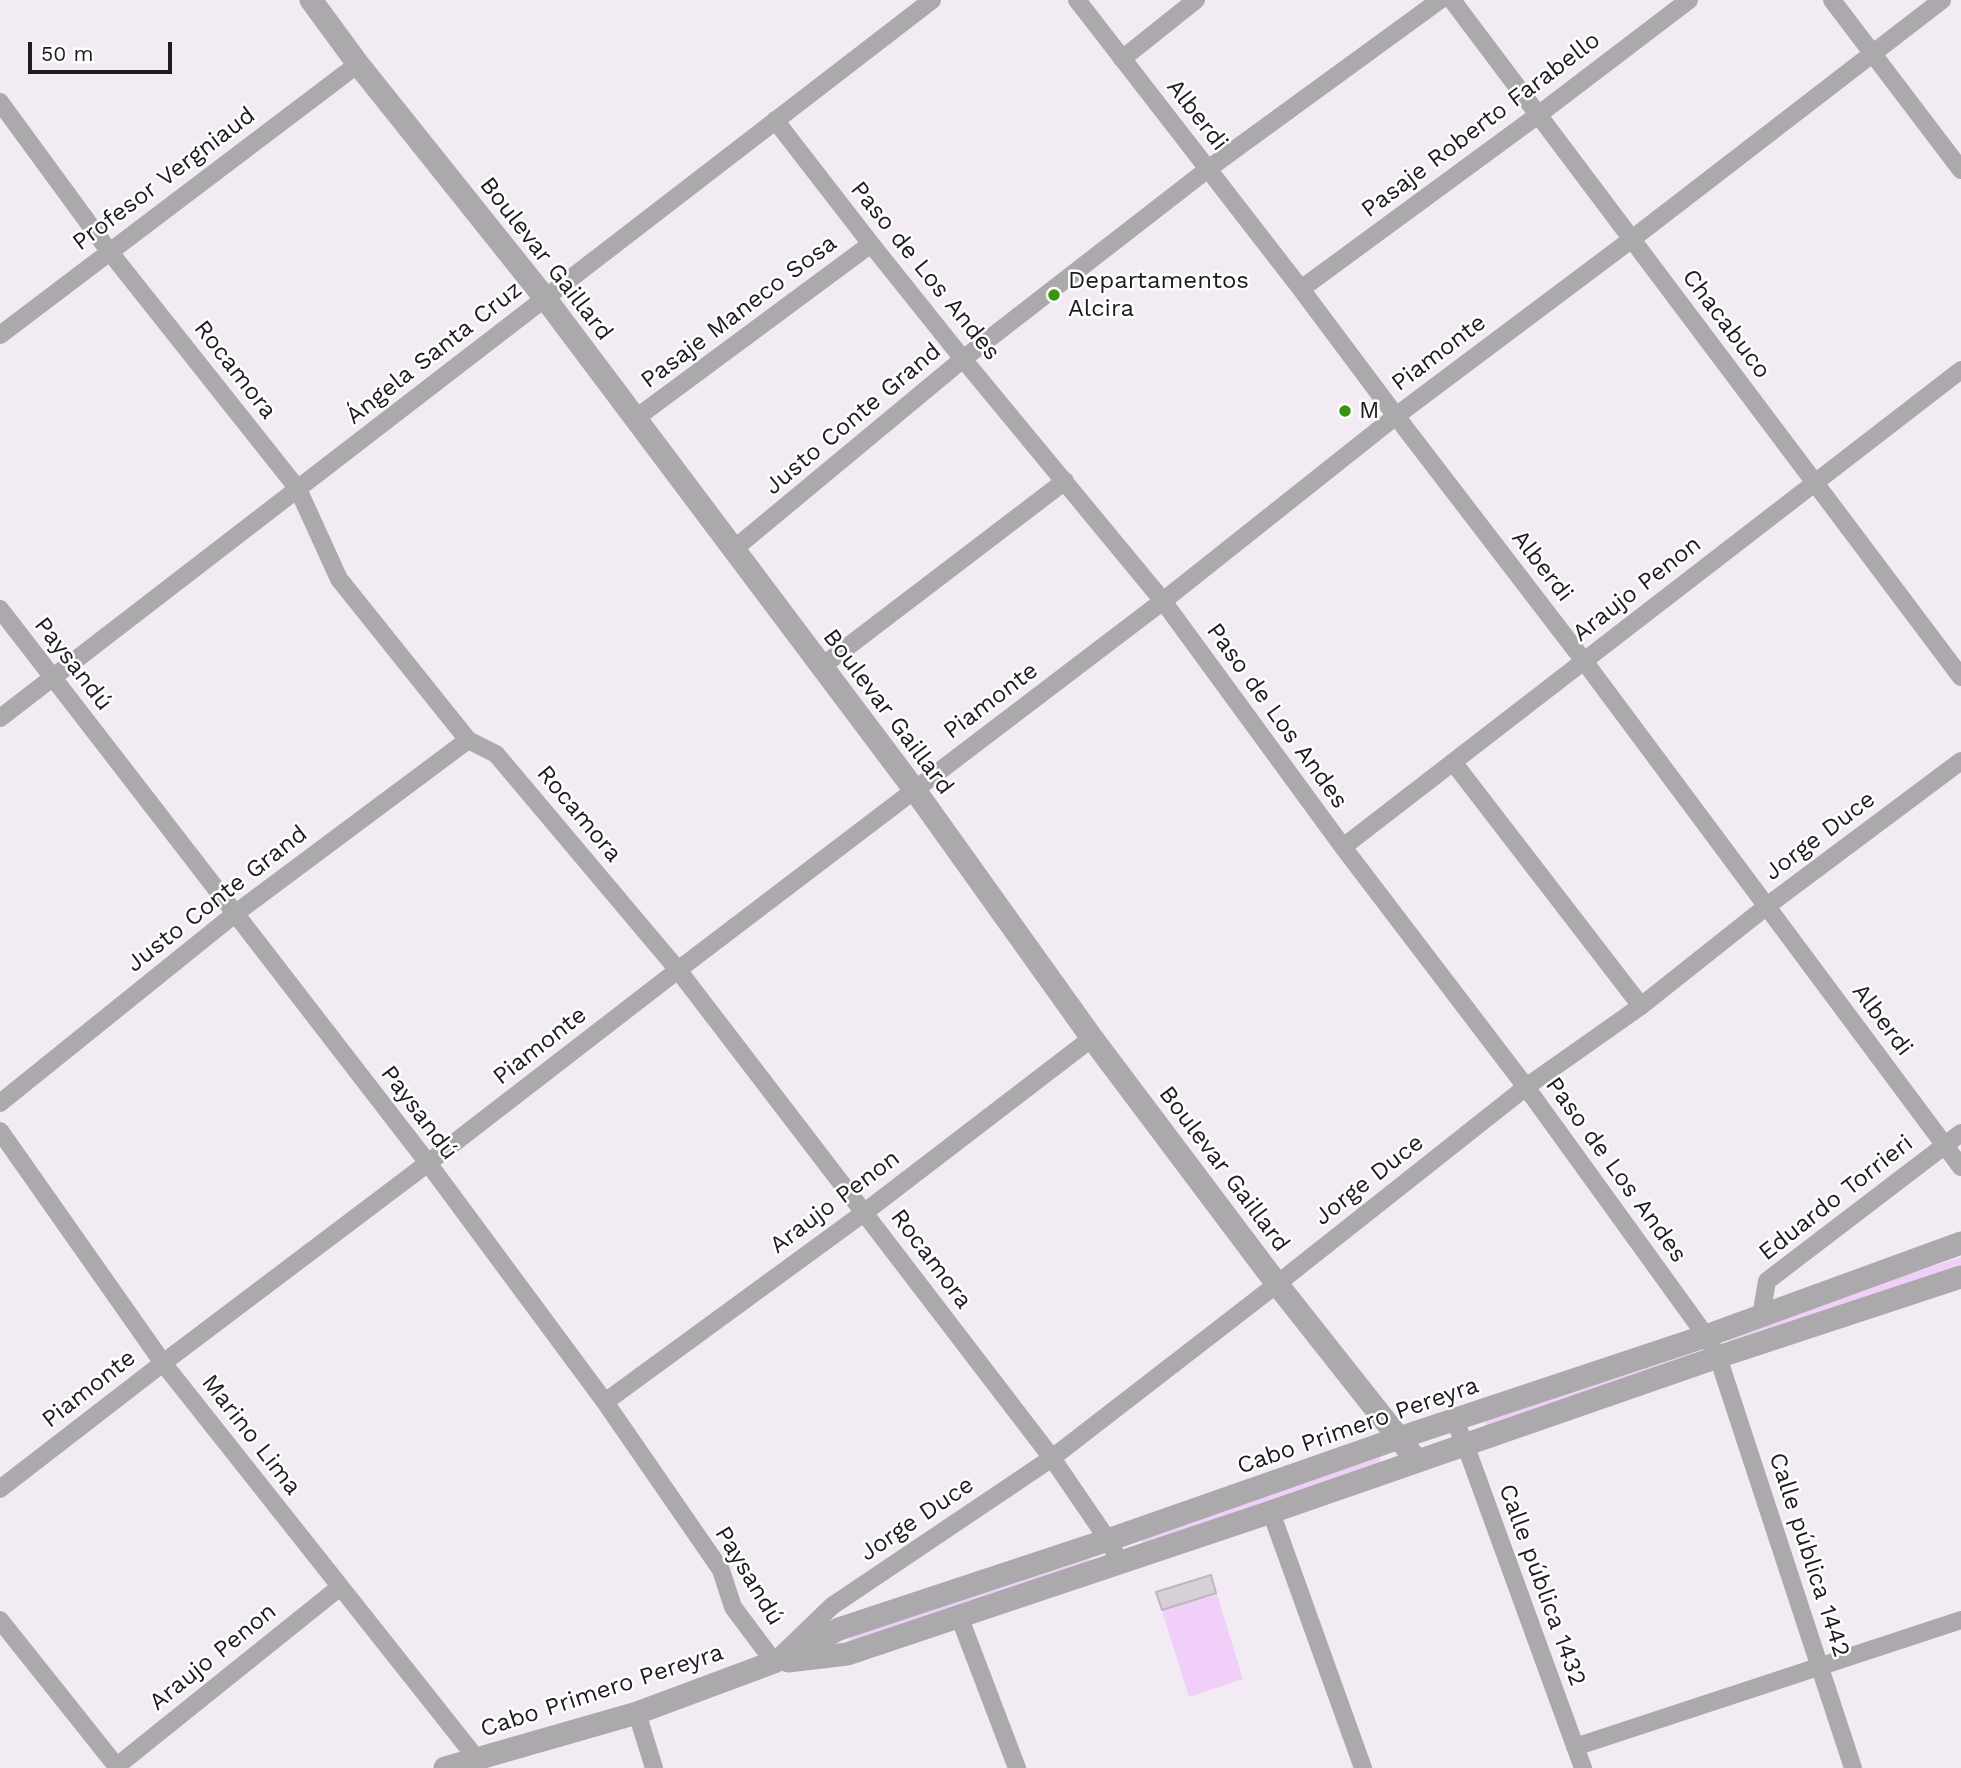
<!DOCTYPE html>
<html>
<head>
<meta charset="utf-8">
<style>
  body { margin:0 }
  #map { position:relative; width:1961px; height:1768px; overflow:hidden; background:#f2ebf4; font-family:"Work Sans",sans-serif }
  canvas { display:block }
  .scale { position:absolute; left:28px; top:42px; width:144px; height:32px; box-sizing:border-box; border:4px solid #1e1c1f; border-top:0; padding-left:9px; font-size:21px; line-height:24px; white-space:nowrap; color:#1e1c1f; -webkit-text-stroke:5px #fff; paint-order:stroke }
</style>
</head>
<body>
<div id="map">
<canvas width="1961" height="1768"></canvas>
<div class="scale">50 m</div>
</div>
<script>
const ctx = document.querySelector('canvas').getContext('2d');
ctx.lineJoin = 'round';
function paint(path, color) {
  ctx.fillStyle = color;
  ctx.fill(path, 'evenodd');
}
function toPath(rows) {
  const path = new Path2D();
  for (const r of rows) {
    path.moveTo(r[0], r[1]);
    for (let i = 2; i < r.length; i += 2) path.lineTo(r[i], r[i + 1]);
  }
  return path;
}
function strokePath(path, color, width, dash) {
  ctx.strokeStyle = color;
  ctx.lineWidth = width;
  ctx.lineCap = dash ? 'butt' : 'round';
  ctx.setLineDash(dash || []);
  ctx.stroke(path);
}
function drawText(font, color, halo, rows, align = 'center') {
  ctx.font = font + ' "Work Sans",sans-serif';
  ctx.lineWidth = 5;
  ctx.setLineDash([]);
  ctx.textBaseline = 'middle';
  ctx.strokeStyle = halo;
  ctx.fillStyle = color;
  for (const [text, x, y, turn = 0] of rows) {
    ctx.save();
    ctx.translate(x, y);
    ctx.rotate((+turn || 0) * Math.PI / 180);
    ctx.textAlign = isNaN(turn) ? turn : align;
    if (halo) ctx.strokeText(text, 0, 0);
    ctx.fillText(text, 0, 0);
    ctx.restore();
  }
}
const green = toPath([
  [1961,1257,1961,1266,1729,1341,1727,1333],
  [1691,1349,1694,1358,1486,1426,1483,1418],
  [1380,1457,1382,1465,1142,1543,1140,1534],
  [1088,1557,1090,1565,850,1642,848,1634],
  [1211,1575,1243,1679,1189,1697,1156,1592]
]);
const building = toPath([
  [1211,1575,1216,1593,1162,1610,1156,1592,1211,1575]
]);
const minor = toPath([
  [1077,0,1301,289,1396,416,1584,661,1961,1167],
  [1452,0,1961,677],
  [1832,0,1961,170],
  [1122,59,1196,0],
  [0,102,109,251,298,489,339,579,468,740,496,754,678,970,1052,1458,1108,1540,1120,1562],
  [775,120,871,244,963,359,1163,601,1343,847,1526,1087,1706,1336,1718,1357,1853,1768],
  [1301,289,1538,115,1689,0],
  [0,335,358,64],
  [636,418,871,244],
  [734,549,963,359,1208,169,1440,0],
  [0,609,428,1163,605,1402,721,1570,733,1607,774,1662,832,1606,1052,1458,1277,1284,1526,1087,1641,1006,1767,906,1961,761],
  [821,667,1065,481],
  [0,718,932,0],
  [1453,762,1641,1006],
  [1343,847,1961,370],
  [0,1103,236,913,468,740],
  [0,1131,163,1363,477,1759],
  [1761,1316,1767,1281,1961,1133],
  [605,1402,865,1212,1092,1038],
  [1454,1420,1465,1444,1583,1768],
  [0,1489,163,1363,428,1163,678,970,1163,601,1396,416,1632,239,1942,0],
  [1271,1512,1363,1768],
  [959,1616,1017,1768],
  [0,1620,118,1768],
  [637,1713,654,1768],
  [1575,1747,1961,1620],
  [117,1766,340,1587]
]);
const tertiary = toPath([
  [311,0,358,64,545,298,914,789,1092,1038,1277,1284,1417,1461],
  [788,1661,847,1654,1271,1512,1718,1357,1961,1277],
  [445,1768,637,1713,774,1662,839,1629,1108,1540,1399,1438,1706,1336,1961,1243]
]);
const markers = [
  [1054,295,7,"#389512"],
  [1345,411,7,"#389512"]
];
const streetNames = [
  ["Alberdi",1197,115,52],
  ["Pasaje Roberto Farabello",1481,125,-37],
  ["Profesor Vergniaud",164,179,-37],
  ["Boulevar Gaillard",546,259,52],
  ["Paso de Los Andes",925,271,51],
  ["Pasaje Maneco Sosa",739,312,-37],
  ["Chacabuco",1726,324,53],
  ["Ángela Santa Cruz",434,353,-38],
  ["Piamonte",1439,353,-37],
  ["Rocamora",235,370,52],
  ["Justo Conte Grand",853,419,-40],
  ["Alberdi",1542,566,52],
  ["Araujo Penon",1637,589,-38],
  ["Paysandú",73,664,52],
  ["Piamonte",991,701,-37],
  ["Boulevar Gaillard",888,712,53],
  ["Paso de Los Andes",1277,716,54],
  ["Rocamora",579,814,50],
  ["Jorge Duce",1820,836,-37],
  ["Justo Conte Grand",217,899,-38],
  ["Alberdi",1882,1020,53],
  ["Piamonte",540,1046,-38],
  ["Paysandú",419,1113,53],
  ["Boulevar Gaillard",1224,1169,53],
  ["Paso de Los Andes",1616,1170,54],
  ["Jorge Duce",1369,1180,-38],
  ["Eduardo Torrieri",1836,1198,-38],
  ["Araujo Penon",835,1202,-37],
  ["Rocamora",931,1259,53],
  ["Piamonte",89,1389,-38],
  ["Cabo Primero Pereyra",1358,1426,-19],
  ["Marino Lima",251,1435,52],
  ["Jorge Duce",917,1519,-34],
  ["Calle pública 1442",1809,1555,72],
  ["Paysandú",749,1576,59],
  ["Calle pública 1432",1542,1585,70],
  ["Araujo Penon",213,1657,-39],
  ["Cabo Primero Pereyra",602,1691,-18]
];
const poiNames = [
  ["Departamentos",1068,281],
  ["Alcira",1068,309],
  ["M",1359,411]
];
paint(green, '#f0d0f8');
paint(building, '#d7d0d9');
strokePath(building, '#bdb6bf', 2);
strokePath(minor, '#aca9ad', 18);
strokePath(tertiary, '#aca9ad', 23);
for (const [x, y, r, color] of markers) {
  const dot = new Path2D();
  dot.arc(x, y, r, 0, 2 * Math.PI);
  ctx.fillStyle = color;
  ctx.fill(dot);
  strokePath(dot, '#fff', 2.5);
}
drawText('24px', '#1e1c1f', '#fff', streetNames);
drawText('24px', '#1e1c1f', '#fff', poiNames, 'left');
</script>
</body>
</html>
